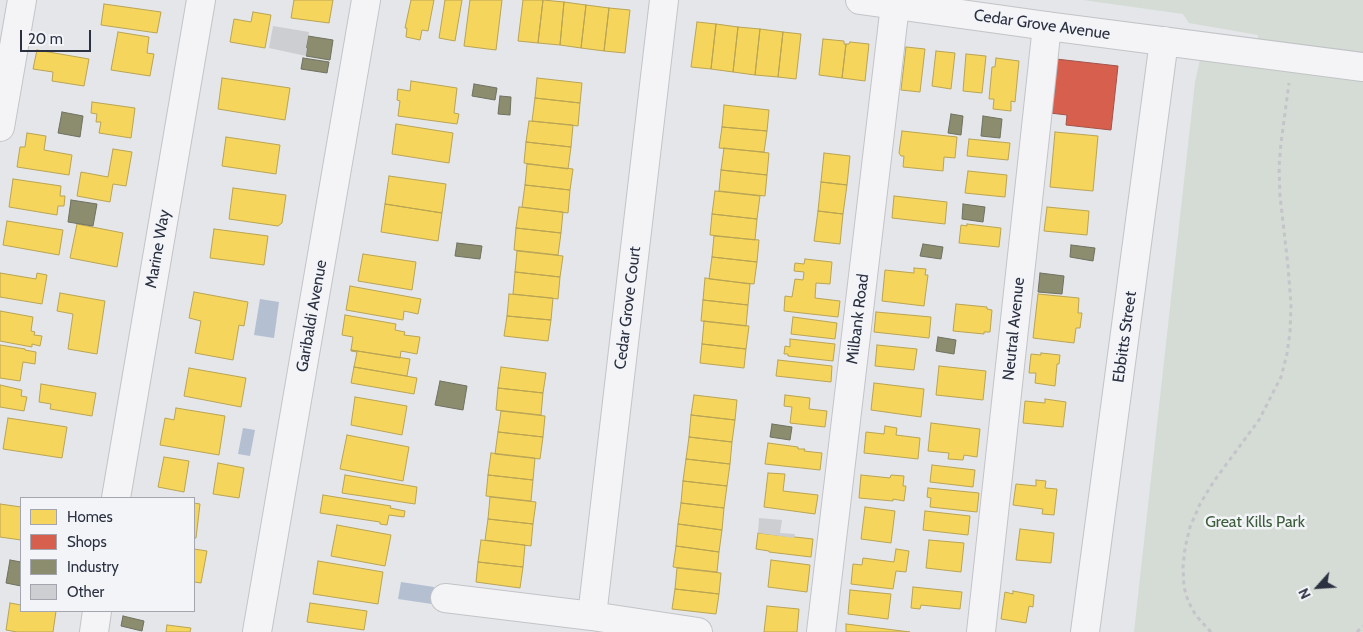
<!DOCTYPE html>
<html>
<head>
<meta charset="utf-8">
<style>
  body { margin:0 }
  #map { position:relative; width:1363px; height:632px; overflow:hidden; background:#e4e6e9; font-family:Cabin,sans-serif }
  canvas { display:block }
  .legend { position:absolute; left:20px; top:497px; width:175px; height:115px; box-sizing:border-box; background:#f3f4f8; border:1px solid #a3a6af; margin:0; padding:6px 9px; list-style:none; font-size:15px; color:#2c3142 }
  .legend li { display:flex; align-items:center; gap:10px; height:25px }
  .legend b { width:25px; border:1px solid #a3a6af }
  .north { position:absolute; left:1293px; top:562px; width:50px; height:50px; -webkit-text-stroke:4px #f3f4f8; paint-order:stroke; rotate:244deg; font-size:14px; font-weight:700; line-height:20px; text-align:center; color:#2c3142 }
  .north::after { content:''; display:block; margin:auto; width:18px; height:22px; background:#2c3142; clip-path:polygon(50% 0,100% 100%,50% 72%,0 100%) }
  .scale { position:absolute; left:20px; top:30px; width:71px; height:22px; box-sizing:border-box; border:2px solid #2c3142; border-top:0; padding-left:6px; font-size:15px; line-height:18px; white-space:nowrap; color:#2c3142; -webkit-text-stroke:4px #f3f4f8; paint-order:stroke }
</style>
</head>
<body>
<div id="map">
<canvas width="1363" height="632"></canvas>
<ul class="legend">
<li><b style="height:14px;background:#f6d55c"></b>Homes</li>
<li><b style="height:14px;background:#d6604d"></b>Shops</li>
<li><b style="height:14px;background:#8c8c6e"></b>Industry</li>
<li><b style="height:14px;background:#cdced1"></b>Other</li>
</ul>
<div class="north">N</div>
<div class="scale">20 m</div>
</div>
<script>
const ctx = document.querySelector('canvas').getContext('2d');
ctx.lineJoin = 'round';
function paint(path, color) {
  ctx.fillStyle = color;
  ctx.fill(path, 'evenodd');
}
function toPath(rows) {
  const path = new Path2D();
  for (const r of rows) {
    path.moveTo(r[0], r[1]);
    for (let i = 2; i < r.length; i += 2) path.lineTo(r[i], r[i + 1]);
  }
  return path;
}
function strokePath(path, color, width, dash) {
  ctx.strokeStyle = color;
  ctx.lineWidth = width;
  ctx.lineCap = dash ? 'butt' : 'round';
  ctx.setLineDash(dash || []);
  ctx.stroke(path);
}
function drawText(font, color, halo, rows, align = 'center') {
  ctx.font = font + ' Cabin,sans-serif';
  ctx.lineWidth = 5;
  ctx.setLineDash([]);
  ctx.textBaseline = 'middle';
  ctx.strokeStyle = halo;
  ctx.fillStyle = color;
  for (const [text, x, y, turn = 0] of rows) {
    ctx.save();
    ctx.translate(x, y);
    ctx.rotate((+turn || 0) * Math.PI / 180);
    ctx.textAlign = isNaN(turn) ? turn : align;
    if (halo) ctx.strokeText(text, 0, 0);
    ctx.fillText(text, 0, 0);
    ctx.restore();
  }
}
const green = toPath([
  [1083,0,1363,0,1363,632,1134,632,1195,82,1200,60,1256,68,1258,35,1189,23,1183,14]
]);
const water = toPath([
  [260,299,279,302,274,338,254,335],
  [243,428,255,430,250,456,238,454],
  [401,582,434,587,432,604,398,599]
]);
const homes = toPath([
  [294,0,333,0,329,23,291,18,294,0],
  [411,0,434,0,428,31,422,30,420,40,406,37,407,28,405,28,411,0],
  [445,0,462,0,455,41,439,38,445,0],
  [470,0,502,0,496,50,464,46,470,0],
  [523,0,543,0,538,43,518,41,523,0],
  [543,0,564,2,560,45,538,43,543,0],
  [564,2,586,5,581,48,560,45,564,2],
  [104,4,161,12,157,33,101,25,104,4],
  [586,5,609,8,604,51,581,48,586,5],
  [609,8,630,10,625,53,604,51,609,8],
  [253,12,271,15,265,48,230,42,234,19,251,22,253,12],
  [697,22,716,24,711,69,691,67,697,22],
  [716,24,738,27,733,72,711,69,716,24],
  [738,27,760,29,755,75,733,72,738,27],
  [760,29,783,32,778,77,755,75,760,29],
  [118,32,149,37,147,53,154,54,150,76,111,70,118,32],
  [783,32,801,34,796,79,778,77,783,32],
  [823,39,844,41,844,44,846,44,842,78,819,75,823,39],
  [850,42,869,44,865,81,842,78,846,44,849,44,850,42],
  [906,47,925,49,920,92,901,90,906,47],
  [37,50,89,59,84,86,52,81,53,72,33,69,37,50],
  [936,51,955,53,951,89,932,86,936,51],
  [966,54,986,56,982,93,963,91,966,54],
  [996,58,1019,61,1015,102,1011,101,1011,111,993,109,994,99,989,99,992,67,995,67,996,58],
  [222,78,290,88,285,120,218,109,222,78],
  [537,78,582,83,580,103,535,98,537,78],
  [411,81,457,88,454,113,459,114,457,124,398,116,400,101,397,100,398,89,410,91,411,81],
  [535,98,580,103,578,126,532,121,535,98],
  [92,102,135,108,131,138,99,133,101,122,96,122,97,114,91,113,92,102],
  [724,105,769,110,767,131,722,127,724,105],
  [529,121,573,125,571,147,526,142,529,121],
  [396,124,453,133,449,163,392,154,396,124],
  [722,127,767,131,764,152,719,148,722,127],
  [902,131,957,137,955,158,944,157,943,171,903,167,904,156,901,156,899,153,902,131],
  [1055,132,1098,136,1093,191,1050,187,1055,132],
  [27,133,46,136,44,150,72,155,69,175,17,167,20,147,25,147,27,133],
  [226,137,280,145,276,174,222,166,226,137],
  [969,139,1010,143,1008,160,967,156,969,139],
  [526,142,571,147,568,169,524,163,526,142],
  [724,148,769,153,767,175,721,170,724,148],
  [113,149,132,152,126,186,113,184,110,202,77,196,81,172,108,177,113,149],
  [824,153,850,156,847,185,821,182,824,153],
  [527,164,573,169,570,190,525,185,527,164],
  [721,170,767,175,765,196,719,191,721,170],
  [968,171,1007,175,1005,197,965,193,968,171],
  [389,176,446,184,442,213,385,204,389,176],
  [13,179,61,186,60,196,65,196,64,206,58,206,57,215,9,207,13,179],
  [821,182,847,185,843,214,818,211,821,182],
  [525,185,570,190,568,213,522,207,525,185],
  [233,188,286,195,282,223,278,226,229,219,233,188],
  [715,191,760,196,757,219,712,214,715,191],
  [894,196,947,202,945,224,892,218,894,196],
  [385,204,442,213,438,241,381,232,385,204],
  [519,207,563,212,561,233,516,228,519,207],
  [1047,207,1089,211,1087,235,1044,231,1047,207],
  [818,211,843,214,840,244,814,241,818,211],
  [712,214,757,219,755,240,710,235,712,214],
  [7,221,63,230,59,255,3,245,7,221],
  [77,224,123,233,117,267,70,258,77,224],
  [967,224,1001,228,999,247,959,243,961,225,967,226,967,224],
  [516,228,561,233,558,255,514,250,516,228],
  [214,229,268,236,264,265,210,258,214,229],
  [714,236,759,240,757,262,712,257,714,236],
  [517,251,563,256,560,277,515,272,517,251],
  [363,254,416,262,412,290,358,281,363,254],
  [712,257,757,262,754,284,709,279,712,257],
  [805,259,832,262,830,284,816,283,815,298,840,301,838,317,784,311,785,296,792,297,795,279,803,280,804,272,794,271,795,263,804,264,805,259],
  [914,268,926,269,925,275,928,275,924,306,882,301,885,270,914,273,914,268],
  [515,272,560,277,558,299,513,294,515,272],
  [0,273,36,279,37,273,47,275,42,304,0,297,0,273],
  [705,278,750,284,748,305,703,300,705,278],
  [350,286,421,299,418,314,404,311,403,320,346,310,350,286],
  [194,292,248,302,244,326,239,325,233,360,195,353,201,321,189,318,194,292],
  [60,293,105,301,97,354,68,349,73,314,57,311,60,293],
  [509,294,553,298,551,320,507,316,509,294],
  [1038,294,1079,298,1078,313,1082,313,1080,328,1076,328,1074,343,1033,338,1038,294],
  [703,300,748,305,746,326,701,321,703,300],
  [956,304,987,307,987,309,992,310,990,332,984,332,984,334,953,331,956,304],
  [0,311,33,317,31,331,35,332,34,335,42,336,40,346,32,344,32,347,0,341,0,311],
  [876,312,931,317,929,338,874,332,876,312],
  [345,315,396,324,395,330,405,332,404,335,420,337,417,354,401,351,400,358,351,350,353,337,342,335,345,315],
  [507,316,551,320,548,341,504,336,507,316],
  [793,317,837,323,835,339,791,334,793,317],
  [704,321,749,326,746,349,702,344,704,321],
  [790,339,835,344,833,361,788,356,788,354,784,354,785,346,790,347,790,339],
  [702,344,746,349,744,368,700,363,702,344],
  [0,345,25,349,25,350,36,352,35,364,23,362,20,381,0,378,0,345],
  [877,345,917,349,914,370,875,366,877,345],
  [351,350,410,359,407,376,354,367,357,352,351,351,351,350],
  [1041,353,1060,355,1059,364,1057,364,1055,386,1035,383,1036,373,1029,373,1031,354,1041,355,1041,353],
  [778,360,832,366,831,382,776,376,778,360],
  [939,366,986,371,983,400,936,395,939,366],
  [354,367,417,378,414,394,351,383,354,367],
  [501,367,546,373,543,393,498,388,501,367],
  [189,368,246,378,241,407,184,396,189,368],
  [874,383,924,389,921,417,871,410,874,383],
  [41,384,96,393,92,416,50,409,51,404,39,402,41,384],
  [0,385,22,390,21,396,27,397,24,411,0,407,0,385],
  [498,388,543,393,541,415,496,410,498,388],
  [694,395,737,400,735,420,691,415,694,395],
  [785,395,810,398,809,409,827,411,825,427,790,423,792,407,784,406,785,395],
  [355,397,407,406,402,435,351,425,355,397],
  [1045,399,1066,402,1063,427,1023,423,1025,401,1045,403,1045,399],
  [176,408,225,416,219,455,160,445,165,418,174,420,176,408],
  [501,411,545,416,543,437,498,432,501,411],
  [691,415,735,420,732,442,689,437,691,415],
  [8,418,67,427,62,458,3,449,8,418],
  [931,423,980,429,977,457,964,455,963,460,948,459,949,453,928,451,931,423],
  [885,426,897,428,896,435,920,438,918,459,864,453,866,432,884,434,885,426],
  [498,432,543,437,540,459,495,454,498,432],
  [347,435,409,447,403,481,340,469,347,435],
  [689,437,732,442,730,464,686,459,689,437],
  [768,443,798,447,798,449,805,449,804,451,822,453,820,470,765,464,768,443],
  [491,453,535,458,533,480,488,475,491,453],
  [164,457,189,461,184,492,158,487,164,457],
  [686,459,730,464,727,486,683,481,686,459],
  [218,463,244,468,239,498,213,494,218,463],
  [932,465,975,470,973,487,930,482,932,465],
  [768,473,785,474,783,491,818,495,815,514,764,507,768,473],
  [345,475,417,487,415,504,342,493,345,475],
  [488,475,533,480,531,501,486,496,488,475],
  [861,475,890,478,891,475,904,476,903,486,906,486,904,501,893,499,893,501,859,498,861,475],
  [1036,480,1046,481,1045,488,1057,489,1054,515,1042,514,1043,509,1013,505,1016,484,1036,486,1036,480],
  [683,481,727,486,724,508,681,503,683,481],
  [928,488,979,493,977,512,930,507,931,498,927,497,928,488],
  [323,495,391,506,390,508,405,511,404,517,389,515,387,525,380,524,380,522,320,513,323,495],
  [490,497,536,502,533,524,488,519,490,497],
  [194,503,200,504,196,538,194,538,194,503],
  [681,503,724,508,722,530,678,524,681,503],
  [0,504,21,507,21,540,0,537,0,504],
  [865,507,895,511,891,543,861,539,865,507],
  [925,511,970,516,968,535,923,530,925,511],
  [488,519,533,524,531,546,485,540,488,519],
  [678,524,722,530,719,552,676,546,678,524],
  [337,525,391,535,385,566,331,556,337,525],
  [1020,529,1054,533,1051,563,1016,560,1020,529],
  [758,533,813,539,811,557,769,552,769,551,756,549,758,533],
  [481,540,525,545,523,567,478,562,481,540],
  [929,540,964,543,961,572,926,568,929,540],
  [676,546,719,552,717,572,673,567,676,546],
  [194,549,207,551,201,583,194,582,194,549],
  [896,549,909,551,906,572,896,571,893,589,851,584,853,564,862,565,863,558,894,562,896,549],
  [771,560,810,565,807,592,768,587,771,560],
  [318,561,383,572,378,604,313,594,318,561],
  [478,562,523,567,520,588,476,582,478,562],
  [677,568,721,573,719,594,675,589,677,568],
  [913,587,962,592,960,609,921,605,920,609,911,608,913,587],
  [675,589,719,594,716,614,672,609,675,589],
  [850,590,891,594,888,619,848,614,850,590],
  [1013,591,1034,595,1033,607,1029,606,1026,623,1001,619,1005,592,1013,594,1013,591],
  [10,603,21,605,21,611,56,611,53,632,17,632,6,630,10,603],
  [310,603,367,611,364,630,307,622,310,603],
  [767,606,799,609,797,632,764,632,767,606],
  [846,624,910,632,846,632,846,624],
  [167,625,191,628,190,632,166,632,167,625]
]);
const shops = toPath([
  [1056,59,1118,66,1111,130,1066,125,1067,115,1050,113,1056,59]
]);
const industry = toPath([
  [308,36,333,40,330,60,306,56,307,48,306,48,308,36],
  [303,58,329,62,327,73,301,69,303,58],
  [474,84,497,88,495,100,472,96,474,84],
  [500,96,511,97,510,115,498,114,500,96],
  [62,112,83,116,80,137,58,133,62,112],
  [951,114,963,116,961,135,948,133,951,114],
  [983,116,1002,119,1000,138,981,136,983,116],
  [71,200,97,204,93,226,68,222,71,200],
  [963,204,985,207,983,222,962,219,963,204],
  [457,243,482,246,480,259,455,256,457,243],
  [923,244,943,247,941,259,920,256,923,244],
  [1071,245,1095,248,1093,261,1070,257,1071,245],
  [1040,273,1064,276,1062,294,1038,292,1040,273],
  [938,337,956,340,954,354,936,351,938,337],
  [440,381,467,386,463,410,435,405,440,381],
  [772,424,792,427,790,440,770,437,772,424],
  [10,560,21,562,21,586,6,583,10,560],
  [123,616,144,621,142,631,121,626,123,616]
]);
const building = toPath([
  [273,26,309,32,306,48,307,48,306,56,269,48],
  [759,518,782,520,780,533,795,534,794,538,758,533]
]);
const path = toPath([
  [1211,632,1206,627,1195,614,1188,601,1184,587,1183,567,1185,548,1190,527,1200,504,1214,481,1259,420,1281,377,1287,354,1290,332,1291,305,1288,266,1280,196,1279,167,1281,143,1289,83],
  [1357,632,1363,626]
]);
const minor = toPath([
  [860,0,1047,26,1363,67],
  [0,127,22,0],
  [116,498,201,0],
  [445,598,592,616,698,632],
  [592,616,664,0],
  [94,632,97,611],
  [257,632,366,0],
  [821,632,895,5],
  [981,632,1047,26],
  [1085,632,1164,41]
]);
const streetNames = [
  ["Cedar Grove Avenue",1042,25,8],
  ["Marine Way",158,249,-80],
  ["Cedar Grove Court",628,308,-83],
  ["Garibaldi Avenue",312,316,-80],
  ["Milbank Road",858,319,-83],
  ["Neutral Avenue",1014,329,-84],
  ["Ebbitts Street",1125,337,-82]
];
const parkNames = [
  ["Great Kills Park",1255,522]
];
paint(green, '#d4dcd5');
paint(water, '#b5bfd2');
paint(homes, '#f6d55c');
strokePath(homes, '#b9a454', 1);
paint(shops, '#d6604d');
strokePath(shops, '#a3524a', 1);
paint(industry, '#8c8c6e');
strokePath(industry, '#6f7161', 1);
paint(building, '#cdced1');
strokePath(minor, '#c2c4c7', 30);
strokePath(path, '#c4c4c9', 3, [4, 4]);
strokePath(minor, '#f4f4f6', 28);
drawText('16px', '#2c3142', '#f3f4f8', streetNames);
drawText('16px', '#3c5c3a', '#f3f4f8', parkNames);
</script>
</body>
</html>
